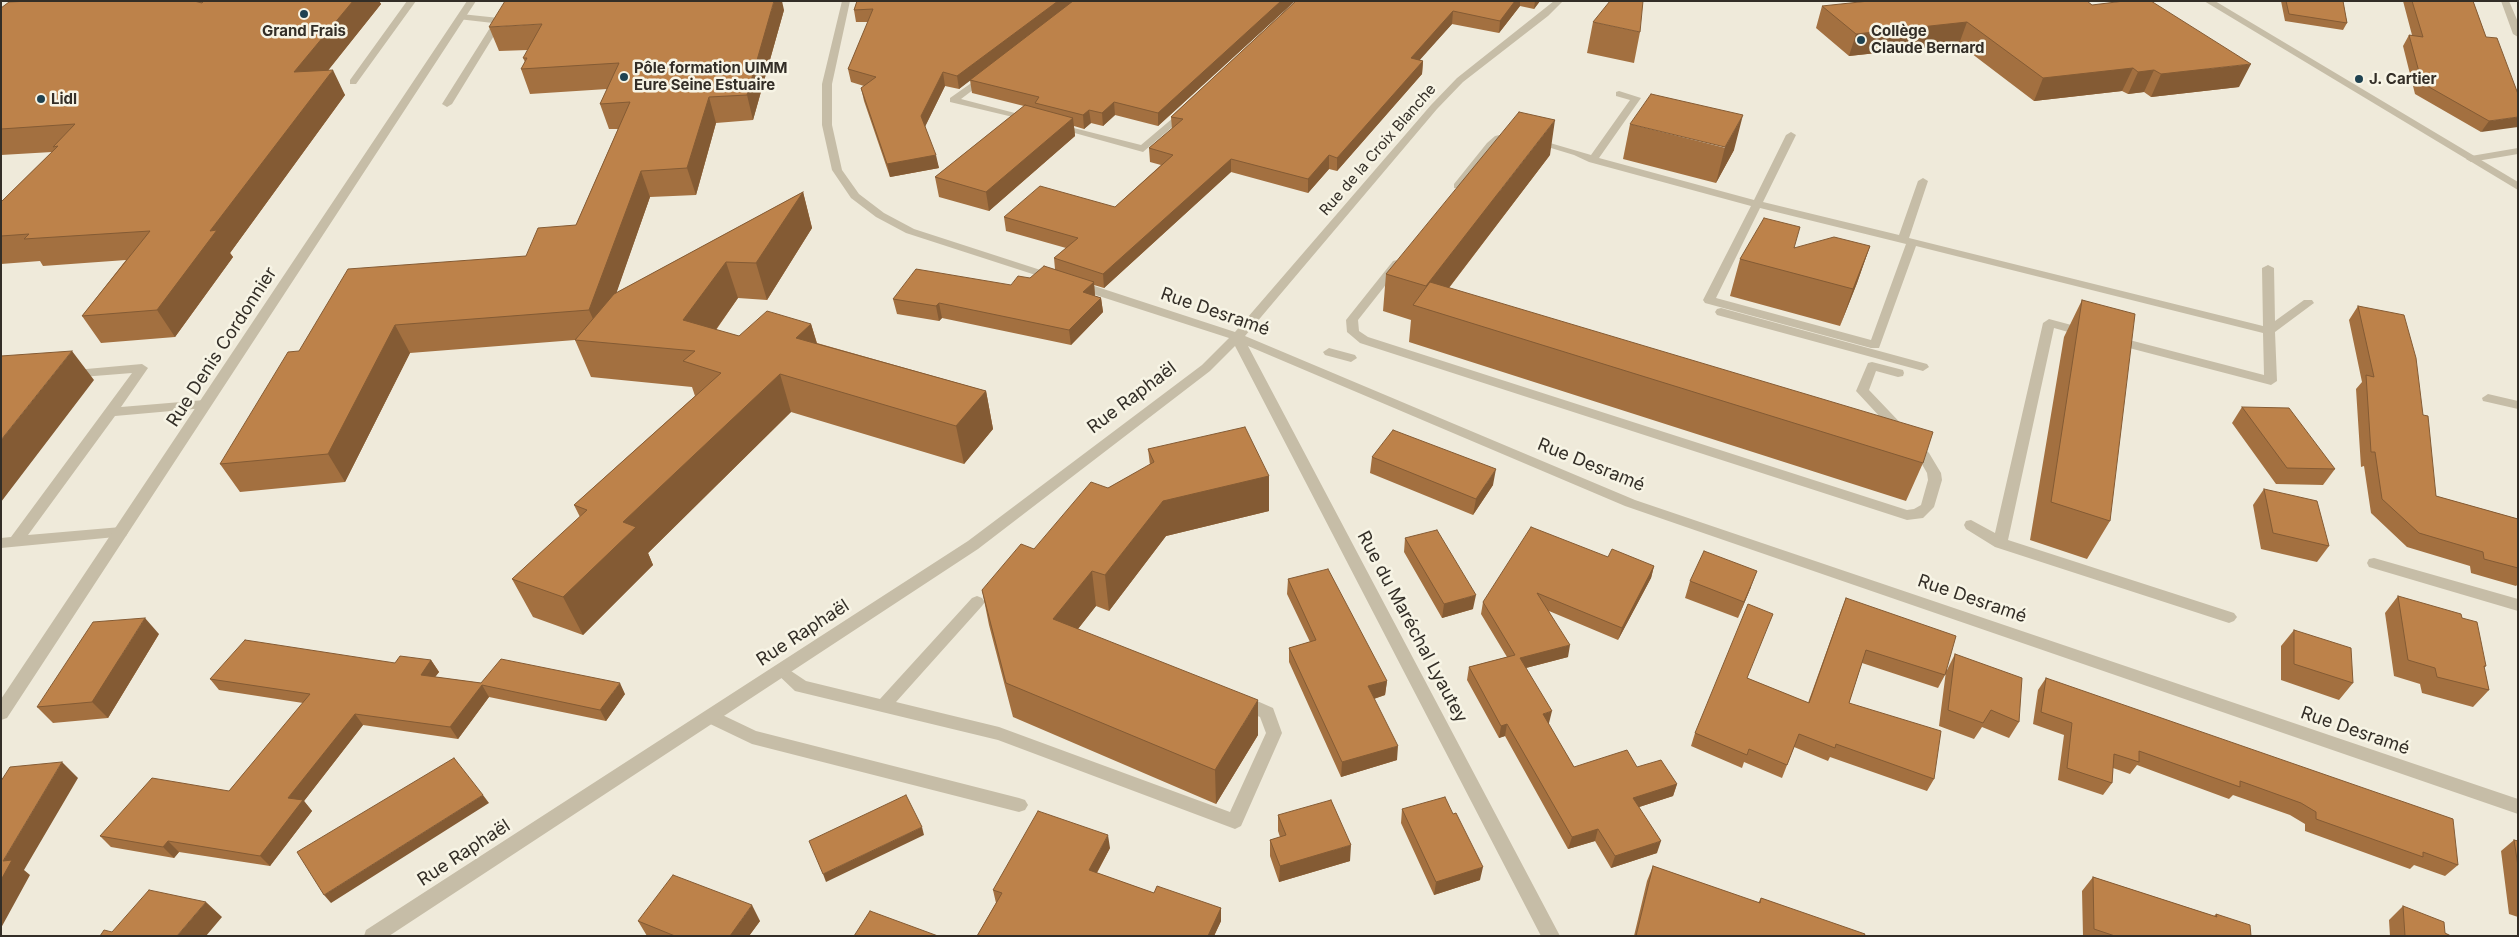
<!DOCTYPE html>
<html>
<head>
<meta charset="utf-8">
<style>
  body { margin:0 }
  #map { position:relative; width:2519px; height:937px; overflow:hidden; background:#efeada; font-family:Inter,sans-serif }
  canvas { display:block }
  .frame { position:absolute; inset:0; border:2px solid #332e27; pointer-events:none }
</style>
</head>
<body>
<div id="map">
<canvas width="2519" height="937"></canvas>
<div class="frame"></div>
</div>
<script>
const ctx = document.querySelector('canvas').getContext('2d');
ctx.lineJoin = 'round';
function toPath(rows) {
  const path = new Path2D();
  for (const r of rows) {
    path.moveTo(r[0], r[1]);
    for (let i = 2; i < r.length; i += 2) path.lineTo(r[i], r[i + 1]);
  }
  return path;
}
function paint(path, color) {
  ctx.fillStyle = color;
  ctx.fill(path, 'evenodd');
}
function strokePath(path, color, width, dash) {
  ctx.strokeStyle = color;
  ctx.lineWidth = width;
  ctx.lineCap = dash ? 'butt' : 'round';
  ctx.setLineDash(dash || []);
  ctx.stroke(path);
}
function drawText(font, color, halo, rows, align = 'center') {
  ctx.font = font + ' Inter,sans-serif';
  ctx.lineWidth = 5;
  ctx.setLineDash([]);
  ctx.textBaseline = 'middle';
  ctx.strokeStyle = halo;
  ctx.fillStyle = color;
  for (const [text, x, y, turn = 0] of rows) {
    ctx.save();
    ctx.translate(x, y);
    ctx.rotate((+turn || 0) * Math.PI / 180);
    ctx.textAlign = isNaN(turn) ? turn : align;
    if (halo) ctx.strokeText(text, 0, 0);
    ctx.fillText(text, 0, 0);
    ctx.restore();
  }
}
const service = toPath([
  [407,1,416,1,356,84,350,84,350,80,407,1],
  [461,14,499,18,503,21,452,104,447,107,442,104,493,23,458,19,457,17,461,14],
  [1721,308,1927,364,1929,367,1923,371,1717,315,1715,312,1717,309,1721,308],
  [142,364,148,368,121,407,205,400,212,404,205,408,115,416,28,535,121,527,126,528,128,532,126,536,1,548,1,538,11,537,132,373,69,378,64,377,63,374,64,371,142,364],
  [2374,558,2518,599,2518,611,2369,567,2367,563,2369,559,2374,558],
  [977,596,982,598,985,602,982,606,896,702,999,727,1230,812,1266,733,1260,717,1236,707,1234,702,1236,697,1242,695,1248,697,1273,708,1282,733,1241,826,1235,829,998,740,795,691,774,671,776,667,782,665,806,681,880,699,972,598,977,596],
  [712,710,756,731,1019,798,1025,800,1028,805,1025,810,1019,812,752,744,706,722,704,717,706,712,712,710]
]);
const pedestrian = toPath([
  [1619,91,1641,98,1599,158,1754,200,1786,135,1791,132,1796,135,1763,202,1899,235,1918,181,1923,178,1928,181,1909,238,2263,326,2262,268,2268,265,2274,268,2275,321,2304,300,2312,300,2314,303,2275,332,2277,381,2271,385,2110,343,2108,340,2114,336,2264,375,2263,333,1916,246,1879,348,1871,348,1705,303,1703,300,1751,206,1589,162,1574,155,1528,141,1533,138,1591,155,1630,100,1616,96,1616,92,1619,91],
  [1760,208,1906,244,1871,340,1716,298,1760,208],
  [1509,133,1513,134,1513,138,1502,140,1462,188,1454,188,1454,184,1487,143,1495,136,1509,133],
  [1397,260,1403,263,1358,320,1359,331,1368,337,1907,510,1914,509,1921,505,1928,480,1927,473,1919,459,1856,391,1868,363,1872,362,1903,370,1904,373,1903,376,1898,377,1876,371,1869,390,1929,453,1941,473,1942,480,1934,507,1923,518,1907,520,1360,343,1347,332,1346,320,1393,261,1397,260],
  [2049,319,2090,330,2092,333,2086,337,2054,328,2008,540,2234,613,2237,617,2234,621,2229,623,1995,547,1966,529,1964,525,1966,521,1971,520,1995,533,2043,323,2049,319],
  [1329,348,1355,355,1357,358,1351,362,1325,355,1323,352,1329,348]
]);
const minor = toPath([
  [842,1,850,1,832,84,832,125,842,170,859,194,884,213,914,229,1059,276,1059,280,1051,280,906,233,876,217,851,198,832,170,822,125,822,84,842,1],
  [1554,1,1563,1,1548,16,1463,82,1437,109,1245,336,1635,500,2518,799,2518,814,1625,506,1248,346,1560,936,1541,936,1235,346,1210,371,978,549,389,936,364,936,366,930,968,541,1202,365,1229,338,1074,288,1072,285,1074,282,1082,282,1235,332,1431,105,1457,78,1554,1],
  [2501,1,2509,1,2518,22,2518,37,2513,34,2501,1],
  [987,72,990,73,990,77,961,99,1034,118,1034,122,950,102,950,98,987,72],
  [1186,107,1190,108,1190,112,1143,152,1053,127,1058,124,1141,145,1186,107],
  [2518,148,2518,154,2471,162,2466,159,2471,156,2518,148],
  [2488,394,2518,401,2518,409,2483,401,2482,398,2488,394]
]);
const tertiary = toPath([
  [467,1,476,1,7,718,1,720,1,699,467,1],
  [2204,1,2215,1,2518,182,2518,190,2204,1]
]);
const wall = toPath([
  [31,1,379,1,381,4,328,70,345,95,230,253,233,257,175,337,101,343,82,316,126,260,43,266,40,261,1,264,1,202,52,152,1,155,1,8],
  [857,1,1295,1,1158,126,1115,115,1103,126,1091,123,1084,129,1074,126,1075,136,989,211,939,197,935,177,1024,106,972,93,970,80,959,89,945,86,925,126,939,168,890,177,864,101,861,88,864,86,851,82,848,69,868,22,856,22,854,10],
  [1296,1,1540,1,1534,9,1520,6,1499,33,1452,24,1419,60,1423,61,1422,74,1337,171,1329,169,1308,193,1231,172,1104,288,1094,285,1095,296,1101,298,1103,312,1071,345,942,318,939,321,897,314,893,299,1011,285,1055,269,1054,258,1066,248,1006,231,1004,217,1115,207,1161,165,1150,162,1149,148,1172,129,1171,117],
  [2281,1,2343,1,2347,23,2343,30,2285,21],
  [2403,1,2473,1,2486,37,2518,94,2481,132,2415,94,2403,46,2409,35,2412,35],
  [2092,5,2239,87,2151,97,2144,92,2128,94,2122,91,2034,101,1959,44,1849,56,1816,28,1822,6],
  [784,10,753,120,716,123,696,195,650,197,616,293,803,192,812,228,767,300,738,298,716,330,739,336,811,324,817,343,986,391,993,429,964,464,791,412,648,553,653,565,583,635,533,617,512,579,580,517,574,505,695,396,692,387,591,377,575,340,410,353,345,482,240,492,220,464,299,351,526,256,576,225,618,129,609,129,600,104,607,89,530,94,521,69,525,62,523,58,528,50,499,51,489,27],
  [1593,22,1640,32,1634,63,1587,53],
  [1630,124,1734,150,1716,183,1623,159],
  [1550,155,1449,288,1923,463,1906,501,1409,342,1411,320,1383,311,1386,274],
  [1870,246,1857,283,1840,326,1730,296,1740,259,1794,248],
  [2082,300,2110,521,2087,559,2030,540,2064,337],
  [2358,306,2423,415,2436,496,2518,519,2518,584,2516,586,2471,573,2470,566,2407,547,2371,513,2364,466,2361,467,2356,389,2362,382,2349,320],
  [2242,407,2335,469,2323,485,2276,484,2232,423],
  [1148,449,1269,476,1269,511,1166,536,1109,611,1096,606,1078,629,1258,735,1216,804,1013,717,989,625,982,590,1034,549,1108,488,1150,465],
  [1372,457,1493,485,1473,515,1370,473],
  [2264,489,2329,546,2317,562,2261,549,2253,505],
  [1405,538,1473,609,1442,618,1404,552],
  [1608,557,1654,566,1651,578,1618,640,1549,611,1568,657,1526,668,1549,723,1548,724,1574,767,1637,767,1677,784,1673,796,1639,807,1657,853,1611,868,1595,841,1568,849,1505,736,1499,738,1467,680,1469,667,1507,657,1481,614,1483,602],
  [1288,579,1387,681,1385,695,1374,699,1397,760,1341,777,1289,662,1289,648,1310,642,1287,594],
  [1690,581,1751,587,1738,618,1685,598],
  [2398,596,2486,666,2484,668,2489,690,2473,707,2422,693,2420,684,2394,676,2385,613],
  [1846,598,1947,670,1955,654,2019,722,2009,738,1982,727,1974,739,1939,726,1946,671,1945,675,1938,688,1862,663,1849,703,1934,779,1927,791,1830,757,1828,761,1794,747,1782,778,1744,762,1742,768,1691,746,1695,733,1747,678,1808,703,1841,611],
  [2294,630,2353,683,2339,700,2281,680,2281,646],
  [159,634,108,718,53,723,37,707],
  [431,660,439,672,435,677,481,683,625,694,606,721,489,697,458,739,363,725,304,801,312,811,270,866,179,852,174,858,111,847,100,836,229,791,303,703,219,690,210,679,395,663],
  [2046,678,2458,865,2445,876,2414,865,2410,869,2305,831,2305,824,2290,815,2233,795,2229,799,2137,765,2130,774,2113,768,2112,783,2103,795,2058,780,2064,735,2033,724,2038,690],
  [1402,809,1453,814,1480,880,1434,895,1401,823],
  [1278,815,1350,861,1279,882,1270,856,1270,840,1280,837,1278,831],
  [2514,840,2518,841,2518,917,2509,914,2501,851],
  [1110,848,1097,873,1154,893,1221,908,1221,921,1214,936,977,936,996,903,993,890],
  [1653,866,1758,903,1761,898,1864,936,1634,936,1647,881],
  [2093,877,2214,916,2216,914,2251,936,2083,936,2082,891],
  [2403,906,2445,933,2451,936,2390,936,2389,920],
  [638,921,760,921,749,936,647,936]
]);
const shadedWall = toPath([
  [353,1,379,1,381,4,307,97,294,72],
  [774,1,782,1,784,10,753,120,747,95],
  [1058,1,1076,1,959,89,957,76],
  [1281,1,1295,1,1158,126,1158,113],
  [1515,1,1520,1,1520,6,1499,33,1500,21],
  [1535,1,1540,1,1534,9],
  [1453,11,1452,24,1410,71,1411,58],
  [1967,22,1959,44,1849,56,1856,34],
  [1423,61,1422,74,1337,171,1337,158],
  [2251,64,2239,87,2151,97,2161,74],
  [2133,68,2122,91,2034,101,2043,78],
  [333,70,345,95,230,253,233,257,175,337,157,310,210,231],
  [2154,70,2144,92,2128,94,2138,72],
  [943,72,945,86,924,129,921,116],
  [709,97,716,123,696,195,687,168],
  [1114,102,1115,115,1103,126,1102,113],
  [1089,110,1091,123,1084,129,1083,115],
  [1743,115,1734,150,1716,183,1725,147],
  [2518,117,2518,127,2481,132,2489,121],
  [1073,118,1075,136,989,211,986,192],
  [1555,120,1550,155,1431,311,1424,308,1426,286],
  [936,155,939,168,890,177,887,164],
  [1329,155,1329,169,1308,193,1308,179],
  [1231,159,1231,172,1104,288,1103,274],
  [641,171,650,197,601,337,589,310],
  [803,192,812,228,767,300,756,263],
  [1870,246,1857,283,1840,326,1853,289],
  [726,262,738,298,697,356,683,320],
  [1094,282,1095,297,1083,292],
  [1101,298,1103,312,1071,345,1069,330],
  [939,303,942,318,939,321,936,306],
  [811,324,822,361,796,338],
  [395,325,410,353,345,482,328,454],
  [72,351,94,380,1,502,1,440],
  [780,374,791,412,648,553,653,565,583,635,563,597,623,522],
  [986,391,993,429,964,464,956,426],
  [1496,469,1493,485,1473,515,1476,499],
  [1269,476,1269,511,1166,536,1109,611,1105,575,1163,501],
  [1654,566,1651,578,1618,640,1622,628],
  [1092,571,1096,606,1058,654,1053,619],
  [1757,571,1751,587,1738,618,1744,602],
  [1476,595,1473,609,1442,618,1444,604],
  [145,618,159,634,108,718,92,702],
  [1570,645,1568,657,1518,670,1520,658],
  [431,660,439,672,428,686,421,675],
  [1387,681,1385,695,1367,701,1368,686],
  [620,683,625,694,606,721,600,710],
  [482,685,489,697,458,739,450,727],
  [1258,700,1258,735,1216,804,1215,770],
  [1552,711,1549,723,1540,726,1543,714],
  [355,714,363,725,304,801,312,811,270,866,260,856,288,798],
  [1507,724,1505,736,1499,738,1501,726],
  [1398,746,1397,760,1341,777,1342,762],
  [62,762,78,778,24,870,30,875,1,928,1,880,3,861],
  [1677,784,1673,796,1630,810,1633,798],
  [483,795,489,803,331,903,324,895],
  [922,827,924,835,826,882,823,874],
  [1598,829,1595,841,1568,849,1572,837],
  [1108,835,1110,848,1091,883,1089,870],
  [168,841,179,852,174,858,163,847],
  [1661,841,1657,853,1611,868,1615,856],
  [1351,845,1350,861,1279,882,1280,866],
  [1483,867,1480,880,1434,895,1436,882],
  [206,902,222,917,206,936,177,936],
  [752,905,760,921,749,936,730,936],
  [1221,908,1221,921,1214,936,1208,936]
]);
const building = toPath([
  [31,1,194,1,202,3,204,1,353,1,294,72,333,70,210,231,217,230,157,310,82,316,150,231,24,239,29,234,1,236,1,202,58,146,53,147,75,124,1,129,1,8,9,2,31,1],
  [505,1,774,1,747,95,709,97,687,168,641,171,589,310,395,325,328,454,220,464,288,352,299,351,348,269,526,256,538,228,576,225,630,102,600,104,619,63,521,69,527,58,523,58,542,24,489,27,505,1],
  [857,1,1058,1,957,76,943,72,921,116,936,155,887,164,861,88,876,77,848,69,873,9,854,10,857,1],
  [1073,1,1281,1,1158,113,1114,102,1102,113,1089,110,1083,115,1035,103,1039,97,970,80,1073,1],
  [1296,1,1515,1,1500,21,1453,11,1411,58,1423,61,1337,158,1329,155,1308,179,1231,159,1103,274,1054,258,1078,238,1004,217,1040,186,1115,207,1173,155,1149,148,1183,119,1171,117,1296,1],
  [1610,1,1643,1,1640,32,1593,22,1610,1],
  [1869,1,2087,1,2092,5,2124,1,2151,1,2251,64,2161,74,2154,70,2138,72,2133,68,2043,78,1967,22,1856,34,1822,6,1869,1],
  [2286,1,2343,1,2347,23,2289,14,2286,1],
  [2412,1,2473,1,2486,37,2497,38,2518,94,2518,117,2489,121,2422,83,2409,35,2423,37,2412,1],
  [1651,94,1743,115,1725,147,1630,124,1651,94],
  [1025,105,1073,118,986,192,935,177,1025,105],
  [1519,112,1555,120,1426,286,1386,274,1519,112],
  [803,192,756,263,726,262,683,320,739,336,767,311,811,324,796,338,986,391,956,426,780,374,623,522,636,527,563,597,512,579,587,510,574,505,721,373,683,361,695,351,575,340,614,294,803,192],
  [1764,218,1800,227,1794,248,1834,237,1870,246,1853,289,1740,259,1764,218],
  [1044,266,1094,282,1083,292,1101,298,1069,330,939,303,936,306,893,299,916,269,1011,285,1018,276,1030,278,1044,266],
  [1430,282,1933,432,1923,463,1413,305,1430,282],
  [2082,300,2135,314,2110,521,2051,502,2082,300],
  [2358,306,2404,315,2416,358,2423,415,2428,416,2436,496,2518,519,2518,568,2484,559,2483,552,2419,533,2382,499,2375,452,2371,452,2366,375,2374,377,2358,306],
  [72,351,1,440,1,356,72,351],
  [2242,407,2289,408,2335,469,2287,468,2242,407],
  [1245,427,1269,476,1163,501,1105,575,1092,571,1053,619,1258,700,1215,770,1006,683,982,590,1021,544,1034,549,1091,482,1108,488,1154,462,1148,449,1245,427],
  [1393,430,1496,469,1476,499,1372,457,1393,430],
  [2264,489,2317,501,2329,546,2273,533,2264,489],
  [1531,527,1608,557,1612,549,1654,566,1622,628,1537,593,1570,645,1520,658,1552,711,1543,714,1574,767,1627,750,1637,767,1661,760,1677,784,1633,798,1661,841,1615,856,1598,829,1572,837,1507,724,1501,726,1469,667,1515,655,1483,602,1531,527],
  [1437,530,1476,595,1444,604,1405,538,1437,530],
  [1704,551,1757,571,1744,602,1690,581,1704,551],
  [1328,569,1387,681,1368,686,1398,746,1342,762,1289,648,1316,640,1288,579,1328,569],
  [2398,596,2461,614,2462,618,2477,622,2486,666,2484,666,2489,690,2437,677,2435,668,2408,660,2398,596],
  [1846,598,1956,636,1945,675,1866,650,1849,703,1941,731,1934,779,1836,744,1835,748,1799,734,1787,765,1749,749,1747,755,1695,733,1748,604,1773,614,1747,678,1809,703,1846,598],
  [145,618,92,702,37,707,93,622,145,618],
  [2294,630,2351,648,2353,683,2294,664,2294,630],
  [245,640,395,663,400,656,431,660,421,675,481,683,501,659,620,683,600,710,482,685,450,727,355,714,288,798,303,800,260,856,168,841,163,847,100,836,152,778,229,791,310,694,210,679,245,640],
  [1955,654,2022,678,2019,722,1991,710,1983,723,1948,710,1955,654],
  [2046,678,2453,819,2458,865,2423,852,2423,857,2316,819,2316,812,2301,803,2240,781,2240,787,2139,751,2139,762,2114,754,2112,783,2067,768,2072,723,2041,712,2046,678],
  [454,758,483,795,324,895,297,852,454,758],
  [62,762,3,861,12,860,1,880,1,781,10,767,62,762],
  [906,795,922,827,823,874,809,841,906,795],
  [1445,797,1453,814,1456,813,1483,867,1436,882,1402,809,1445,797],
  [1331,800,1351,845,1280,866,1270,840,1286,835,1278,815,1331,800],
  [1038,811,1108,835,1089,870,1154,893,1157,886,1221,908,1208,936,977,936,1002,893,993,890,1038,811],
  [2514,840,2518,841,2518,866,2514,840],
  [1653,866,1760,903,1761,898,1865,934,1864,936,1636,936,1653,866],
  [673,875,752,905,730,936,675,936,638,921,673,875],
  [2093,877,2217,917,2216,914,2250,925,2251,936,2115,936,2094,929,2093,877],
  [149,890,206,902,177,936,100,936,104,930,112,932,149,890],
  [2403,906,2444,922,2445,933,2451,936,2405,936,2403,906],
  [870,911,938,936,854,936,870,911]
]);
const markers = [
  [304,14,5,"#1f4251"],
  [1861,40,5,"#1f4251"],
  [624,77,5,"#1f4251"],
  [2359,79,5,"#1f4251"],
  [41,99,5,"#1f4251"]
];
const farPoinames = [
  ["Grand Frais",304,31,"center"],
  ["Collège",1871,31],
  ["Claude Bernard",1871,48],
  ["Pôle formation UIMM",634,68],
  ["Eure Seine Estuaire",634,85],
  ["J. Cartier",2369,79],
  ["Lidl",51,99]
];
const farStreetnames = [
  ["Rue de la Croix Blanche",1378,150,-49]
];
const streetNames = [
  ["Rue Desramé",1215,312,19],
  ["Rue Denis Cordonnier",222,347,-57],
  ["Rue Raphaël",1132,398,-37],
  ["Rue Desramé",1591,465,22],
  ["Rue Desramé",1972,599,19],
  ["Rue du Maréchal Lyautey",1412,627,62],
  ["Rue Raphaël",803,633,-33],
  ["Rue Desramé",2355,731,19],
  ["Rue Raphaël",464,853,-33]
];
paint(service, '#c6bda7');
paint(pedestrian, '#c6bda7');
paint(minor, '#c6bda7');
paint(tertiary, '#c6bda7');
paint(wall, '#a37040');
paint(shadedWall, '#845b34');
paint(building, '#bd824a');
strokePath(building, '#845b34', 1);
for (const [x, y, r, color] of markers) {
  const dot = new Path2D();
  dot.arc(x, y, r, 0, 2 * Math.PI);
  ctx.fillStyle = color;
  ctx.fill(dot);
  strokePath(dot, '#f7f4e5', 2);
}
drawText('bold 15px', '#332e27', '#f7f4e5', farPoinames, 'left');
drawText('15px', '#332e27', '#f7f4e5', farStreetnames);
drawText('18px', '#332e27', '#f7f4e5', streetNames);
</script>
</body>
</html>
